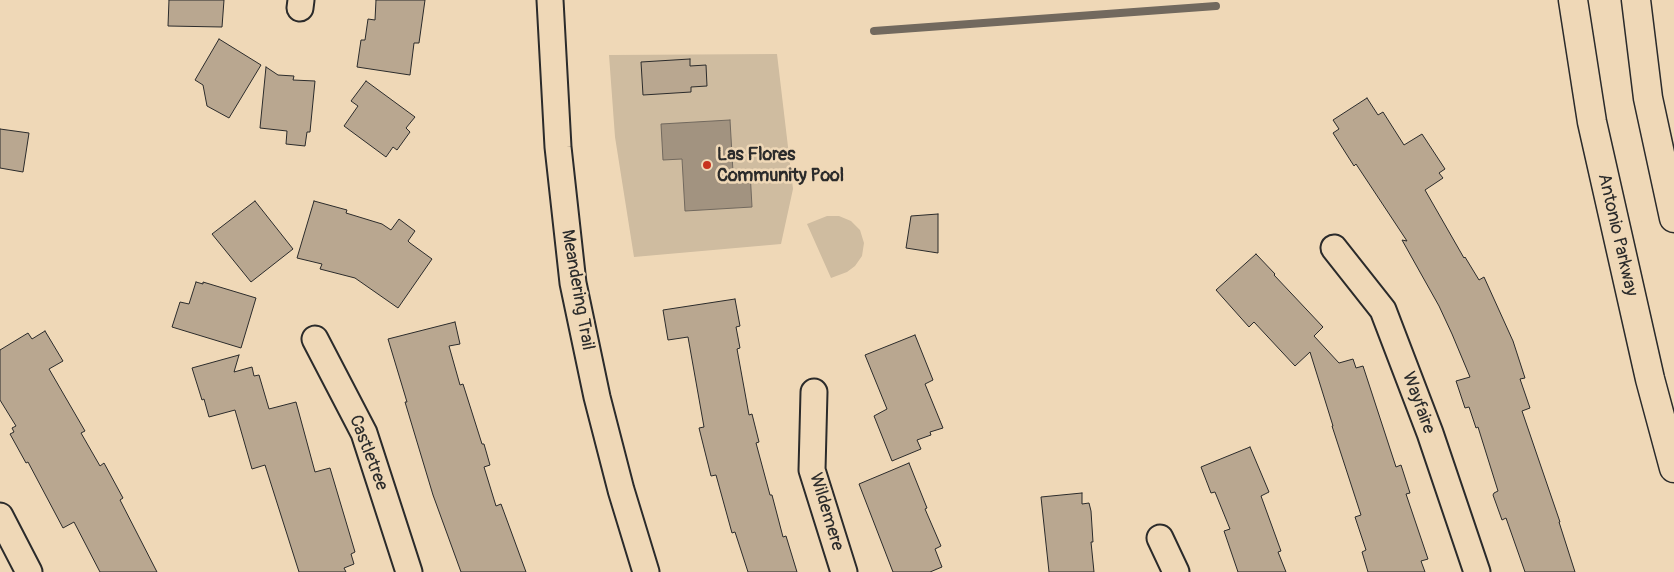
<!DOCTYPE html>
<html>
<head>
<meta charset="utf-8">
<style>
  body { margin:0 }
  canvas { display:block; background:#efd8b7 }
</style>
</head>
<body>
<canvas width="1674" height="572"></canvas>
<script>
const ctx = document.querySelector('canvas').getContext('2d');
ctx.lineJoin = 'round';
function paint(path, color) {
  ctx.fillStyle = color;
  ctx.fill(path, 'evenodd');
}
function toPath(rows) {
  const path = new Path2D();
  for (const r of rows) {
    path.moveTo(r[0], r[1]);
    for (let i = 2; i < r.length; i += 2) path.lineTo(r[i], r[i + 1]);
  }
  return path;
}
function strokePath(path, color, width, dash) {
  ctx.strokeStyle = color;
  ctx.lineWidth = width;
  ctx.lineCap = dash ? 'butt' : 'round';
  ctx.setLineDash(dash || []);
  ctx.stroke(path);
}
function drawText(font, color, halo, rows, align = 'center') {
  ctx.font = font + ' Pangolin,sans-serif';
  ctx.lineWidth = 5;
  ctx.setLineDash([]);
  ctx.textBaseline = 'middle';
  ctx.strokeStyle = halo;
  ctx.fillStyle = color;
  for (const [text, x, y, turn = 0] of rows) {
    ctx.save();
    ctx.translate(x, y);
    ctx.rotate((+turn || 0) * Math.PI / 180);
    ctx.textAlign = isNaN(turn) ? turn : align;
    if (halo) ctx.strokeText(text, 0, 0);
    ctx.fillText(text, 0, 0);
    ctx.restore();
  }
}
const green = toPath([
  [777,54,793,189,781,244,634,257,615,137,609,55],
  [827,216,839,216,851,221,860,230,864,243,862,256,855,266,847,272,831,278,807,224]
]);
const water = toPath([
  [730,120,733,172,750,171,752,207,685,211,682,159,663,160,661,124,730,120]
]);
const stream = toPath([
  [874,31,1216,6]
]);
const building = toPath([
  [169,0,224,0,222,27,168,26,169,0],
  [376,0,425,0,419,43,414,43,410,75,357,67,361,40,365,40,368,19,375,20,376,0],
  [219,39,261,65,229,118,207,106,203,85,195,80,219,39],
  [690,59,690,66,706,65,707,86,691,87,691,92,643,95,641,62,690,59],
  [266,67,278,75,294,76,293,80,315,81,310,132,307,132,305,146,286,144,287,131,260,128,266,67],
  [366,81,415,117,406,128,410,132,397,150,393,147,386,157,344,126,358,106,351,101,366,81],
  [1367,98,1378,115,1383,112,1404,145,1422,134,1445,169,1439,173,1443,178,1425,190,1464,258,1465,257,1479,280,1484,277,1513,341,1525,378,1520,379,1530,408,1522,411,1560,522,1559,522,1575,572,1525,572,1506,518,1502,520,1493,495,1494,493,1498,491,1478,427,1476,428,1469,407,1465,408,1456,381,1470,377,1452,334,1439,306,1402,240,1407,241,1356,164,1354,166,1333,133,1339,129,1333,120,1367,98],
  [0,129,29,133,23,172,0,168,0,129],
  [255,201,293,249,251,282,212,234,255,201],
  [314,201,347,210,346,213,382,224,391,230,399,219,415,231,408,241,410,243,432,259,398,308,355,278,320,269,322,264,297,258,314,201],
  [938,214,938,253,906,248,911,216,938,214],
  [1256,254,1275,274,1274,275,1323,327,1314,336,1339,363,1353,359,1356,368,1363,366,1396,467,1401,465,1410,493,1406,494,1428,559,1421,561,1425,572,1368,572,1362,552,1366,550,1355,517,1361,515,1332,426,1333,426,1310,352,1295,366,1254,322,1249,327,1216,290,1256,254],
  [196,282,203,284,203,282,256,298,241,348,172,327,180,302,189,304,196,282],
  [735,299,740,326,736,327,740,348,737,349,749,415,752,414,759,442,756,443,770,495,772,495,783,537,786,536,797,572,748,572,735,532,732,533,716,475,711,476,699,428,704,427,688,337,668,340,663,310,735,299],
  [455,322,460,344,449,346,460,385,463,384,482,444,484,444,490,465,484,467,496,506,501,504,526,572,461,572,433,495,405,402,407,402,388,339,455,322],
  [45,331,63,361,49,369,85,431,81,433,100,466,104,463,123,498,120,500,157,572,100,572,74,522,63,528,28,462,26,463,10,434,14,432,12,428,16,426,0,400,0,350,28,333,32,339,45,331],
  [915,335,933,380,925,384,943,428,930,432,931,435,917,440,921,449,892,461,874,416,887,409,865,355,915,335],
  [239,355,234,372,252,367,254,376,259,375,269,409,296,402,315,472,330,468,355,552,351,554,354,564,344,568,346,572,299,572,265,465,252,469,235,410,209,417,204,399,202,400,192,368,239,355],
  [1250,447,1269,492,1261,496,1281,551,1278,552,1286,572,1238,572,1224,531,1230,529,1215,492,1211,493,1201,467,1250,447],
  [909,463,927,508,925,509,941,546,935,549,942,567,930,572,893,572,859,484,909,463],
  [1082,493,1082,504,1089,503,1091,511,1093,542,1091,542,1094,572,1049,572,1041,497,1082,493]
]);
const minor = toPath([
  [550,0,558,147,573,283,597,397,621,490,646,572],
  [300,8,301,0],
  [1334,248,1383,310,1430,433,1477,572],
  [315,339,364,433,409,572],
  [814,392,812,470,844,572],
  [0,516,29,572],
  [1160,538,1176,572]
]);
const major = toPath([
  [1573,0,1592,122,1650,379,1674,468],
  [1636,0,1648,98,1674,218]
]);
const markers = [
  [707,165,5,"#c8321e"]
];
const poiNames = [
  ["Las Flores",717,155],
  ["Community Pool",717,176]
];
const streetNames = [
  ["Antonio Parkway",1617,235,77],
  ["Meandering Trail",577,290,80],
  ["Wayfaire",1418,403,70],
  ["Castletree",368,453,69],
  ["Wildemere",826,512,73]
];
paint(green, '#cfbca0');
paint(water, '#a29380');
strokePath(water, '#72695e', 1);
strokePath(stream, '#72695e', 8);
paint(building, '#b9a790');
strokePath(building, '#2b2b2b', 1);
strokePath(minor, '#2b2b2b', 29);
strokePath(major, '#2b2b2b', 31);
strokePath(minor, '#efd8b7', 25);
strokePath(major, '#efd8b7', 28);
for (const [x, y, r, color] of markers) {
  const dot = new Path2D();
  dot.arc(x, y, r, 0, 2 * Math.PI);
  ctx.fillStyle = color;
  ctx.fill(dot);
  strokePath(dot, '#efd8b7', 2);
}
drawText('bold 18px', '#2b2b2b', '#efd8b7', poiNames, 'left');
drawText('18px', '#2b2b2b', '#efd8b7', streetNames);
</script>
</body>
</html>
